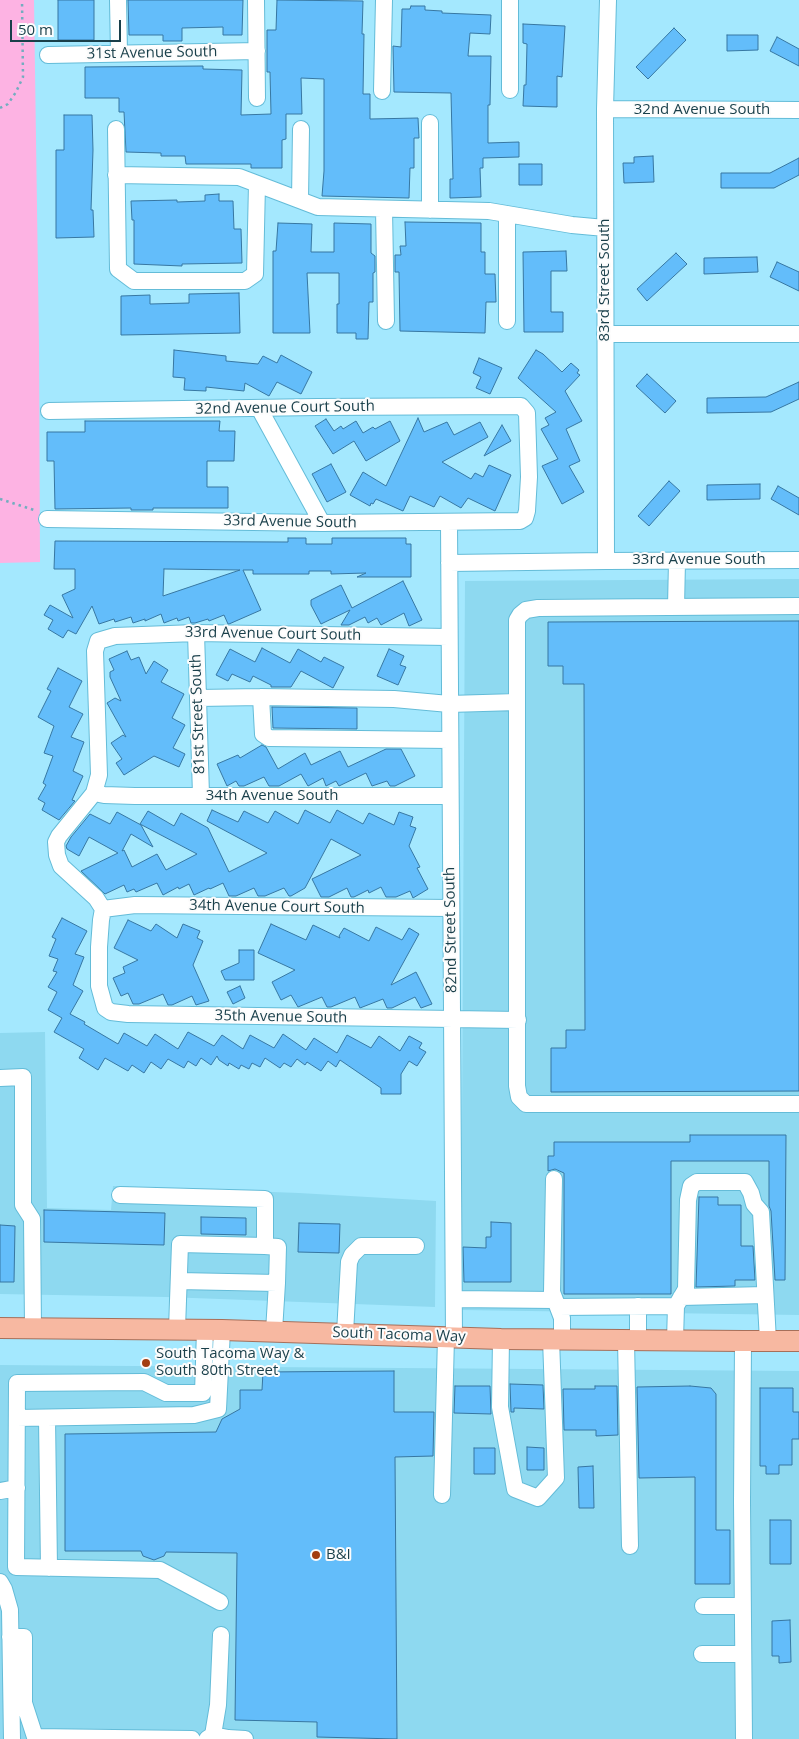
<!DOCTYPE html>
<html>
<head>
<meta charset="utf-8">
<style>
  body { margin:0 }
  #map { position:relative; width:799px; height:1739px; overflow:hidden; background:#a4e8fe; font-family:"Open Sans",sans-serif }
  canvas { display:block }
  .scale { position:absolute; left:10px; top:20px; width:111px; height:22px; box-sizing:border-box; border:2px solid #193f4a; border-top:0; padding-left:6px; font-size:15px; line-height:18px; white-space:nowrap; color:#193f4a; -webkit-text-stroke:4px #fcfcfc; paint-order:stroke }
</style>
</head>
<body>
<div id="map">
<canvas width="799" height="1739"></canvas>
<div class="scale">50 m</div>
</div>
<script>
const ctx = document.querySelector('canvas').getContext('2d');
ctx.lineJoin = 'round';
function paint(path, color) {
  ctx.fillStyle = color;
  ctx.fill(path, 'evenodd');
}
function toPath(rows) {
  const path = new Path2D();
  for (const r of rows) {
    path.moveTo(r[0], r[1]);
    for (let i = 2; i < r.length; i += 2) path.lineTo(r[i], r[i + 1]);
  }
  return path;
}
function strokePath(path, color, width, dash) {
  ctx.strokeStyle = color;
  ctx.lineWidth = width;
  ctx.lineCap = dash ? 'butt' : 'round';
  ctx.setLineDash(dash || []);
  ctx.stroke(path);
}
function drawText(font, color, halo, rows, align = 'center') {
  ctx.font = font + ' "Open Sans",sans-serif';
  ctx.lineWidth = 4;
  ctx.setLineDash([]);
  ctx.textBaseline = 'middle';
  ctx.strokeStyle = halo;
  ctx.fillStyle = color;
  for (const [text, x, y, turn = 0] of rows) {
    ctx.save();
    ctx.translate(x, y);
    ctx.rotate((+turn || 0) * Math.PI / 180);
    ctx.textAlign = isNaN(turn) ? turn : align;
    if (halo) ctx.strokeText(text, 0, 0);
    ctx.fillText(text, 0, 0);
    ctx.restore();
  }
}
const built = toPath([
  [799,579,799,1315,461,1310,465,581],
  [45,1032,47,1208,111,1210,113,1186,299,1193,436,1201,435,1307,166,1297,0,1294,0,1033],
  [0,1365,799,1371,799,1739,0,1739]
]);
const green = toPath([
  [0,0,34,0,39,346,40,562,0,563]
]);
const building = toPath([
  [58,0,94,0,94,40,58,40,58,0],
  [128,0,243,0,242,35,223,35,223,27,182,28,182,41,163,41,163,35,129,35,128,0],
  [277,0,363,1,362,34,364,34,363,94,370,94,370,119,418,118,419,138,414,138,414,168,410,168,409,198,322,196,324,171,324,79,301,78,302,114,286,114,286,139,282,140,282,168,251,168,251,164,186,164,185,156,161,156,161,153,126,152,124,112,119,112,119,98,85,98,85,67,203,66,203,69,242,70,241,115,271,114,270,72,267,72,267,30,276,30,277,0],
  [411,6,425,6,425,10,442,11,442,13,491,15,490,34,470,33,468,56,491,56,490,105,488,105,488,143,519,142,519,157,483,158,483,168,480,168,481,197,450,198,450,179,453,179,451,93,394,92,393,46,401,47,402,9,410,9,411,6],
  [523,24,565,26,562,77,557,76,557,107,523,106,524,85,526,85,527,44,523,43,523,24],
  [674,28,686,40,648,79,636,67,674,28],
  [727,35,758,35,758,50,727,51,727,35],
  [777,37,799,49,799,66,770,51,777,37],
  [64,115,92,115,93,150,91,210,93,210,94,237,56,238,56,150,64,150,64,115],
  [653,156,654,182,624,183,623,163,634,163,634,157,653,156],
  [799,158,799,175,774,188,721,188,721,173,770,173,799,158],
  [519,164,542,164,542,185,519,185,519,164],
  [219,194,219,201,233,201,234,229,241,229,242,263,182,264,182,266,134,264,134,220,132,220,131,201,177,200,177,202,205,201,205,195,219,194],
  [405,222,481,223,481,252,485,252,485,274,495,274,496,302,486,302,485,333,400,331,399,272,395,272,395,255,401,255,400,246,406,246,405,222],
  [278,223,312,224,311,252,334,252,334,223,371,224,371,253,375,256,375,272,373,273,373,302,369,302,368,339,356,339,356,333,337,333,337,304,339,304,339,273,307,273,310,333,273,333,273,251,276,251,278,223],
  [566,251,567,271,551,271,551,312,563,312,563,332,524,332,523,252,566,251],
  [676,253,687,264,647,301,637,289,676,253],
  [757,257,758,272,704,274,704,258,757,257],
  [777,262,799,272,799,291,770,277,777,262],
  [239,293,240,333,121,335,121,296,150,295,150,304,189,303,189,294,239,293],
  [174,350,226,356,226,361,258,364,263,356,277,363,281,355,312,372,301,394,277,382,269,396,245,383,244,391,206,387,206,391,184,390,185,378,173,377,174,350],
  [536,350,543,354,562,372,571,363,579,370,577,373,580,375,565,391,582,421,566,429,580,461,569,466,584,492,562,504,542,466,558,459,541,429,549,425,545,418,556,412,518,378,536,350],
  [479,358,502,368,490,394,476,388,481,377,473,373,479,358],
  [647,374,676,401,665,413,636,386,647,374],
  [799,382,799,399,771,412,707,413,707,398,766,397,799,382],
  [418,418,424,432,447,422,454,435,480,422,488,437,442,462,471,479,475,473,483,477,489,465,511,475,495,511,468,498,461,508,440,496,434,507,410,496,403,511,376,499,373,504,371,503,370,506,350,495,363,472,386,486,418,418],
  [326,419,334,431,341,426,343,429,356,421,363,433,373,427,375,429,390,421,400,441,366,461,354,441,333,454,315,426,326,419],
  [85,421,220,421,219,431,235,431,234,461,207,461,207,487,228,487,228,508,153,508,153,510,131,510,131,508,55,509,54,461,47,461,47,432,85,432,85,421],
  [502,425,511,441,484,456,502,425],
  [331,464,346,492,327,502,312,474,331,464],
  [669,481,680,491,649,526,638,516,669,481],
  [760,484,760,499,707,500,707,485,760,484],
  [778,486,799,498,799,515,771,499,778,486],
  [288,538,306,538,306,544,332,544,332,538,406,538,406,544,411,544,411,577,357,577,366,573,331,574,331,571,309,571,309,574,253,574,253,570,243,570,261,610,229,624,228,624,224,615,209,621,208,619,195,623,191,623,189,617,178,621,177,618,164,623,161,614,145,621,145,619,133,623,131,617,115,622,114,619,99,624,92,606,76,634,68,630,63,638,48,629,53,620,44,615,50,605,73,618,62,595,75,589,75,569,54,569,55,541,288,542,288,538],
  [164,569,240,570,163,596,164,569],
  [403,581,422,620,409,626,404,613,381,625,377,618,368,623,365,617,349,625,341,625,350,610,321,624,311,605,311,600,341,585,352,608,403,581],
  [799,621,799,1091,551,1092,551,1048,566,1048,566,1030,585,1030,584,684,563,684,563,666,548,666,548,622,799,621],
  [262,648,290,663,298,649,321,662,324,657,344,667,333,688,301,671,291,687,271,687,271,685,253,676,250,682,232,674,228,681,216,675,230,649,255,662,262,648],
  [389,649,404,656,400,665,406,667,398,685,377,676,389,649],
  [127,651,131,660,139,657,146,674,154,661,168,670,161,682,184,694,172,718,185,725,173,748,185,754,179,767,154,756,124,775,116,763,122,759,111,743,123,735,126,737,107,703,115,698,121,701,110,677,110,672,114,670,109,659,127,651],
  [58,668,82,681,69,707,83,714,71,737,84,742,73,771,83,776,72,800,75,801,59,820,42,810,45,803,38,799,46,785,43,783,53,756,44,753,54,726,38,717,51,691,47,689,58,668],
  [272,707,357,708,357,729,273,728,272,707],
  [262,745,266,747,278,769,305,753,311,765,340,751,348,767,386,749,401,749,415,776,395,786,390,786,387,781,372,786,366,773,339,786,336,781,326,786,323,778,308,786,301,774,279,786,269,786,264,777,244,786,239,786,236,781,227,786,217,764,238,755,240,758,262,745],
  [212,810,238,822,244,811,268,823,275,811,298,824,305,810,330,823,337,810,363,824,369,813,394,825,399,812,413,817,410,826,416,828,409,846,420,867,417,868,428,889,413,898,410,891,396,897,386,897,381,887,369,893,368,890,354,897,351,897,347,888,329,897,321,897,312,879,361,855,331,839,305,888,291,896,289,896,284,888,265,896,258,896,254,888,236,896,229,896,223,883,210,889,209,888,194,895,189,884,179,889,178,887,163,895,157,883,136,892,134,889,127,892,124,885,105,894,81,871,118,853,89,837,79,856,67,849,66,846,71,837,90,814,110,824,117,812,141,825,153,847,131,834,122,851,124,850,132,867,157,854,166,870,197,854,140,824,148,811,174,826,181,813,208,828,229,872,267,853,207,821,212,810],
  [62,918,87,931,75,954,84,957,73,985,83,991,70,1014,85,1022,84,1024,118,1044,124,1033,147,1046,155,1034,178,1049,188,1032,214,1046,222,1035,243,1049,250,1035,274,1048,283,1034,306,1050,314,1038,337,1053,347,1035,371,1048,379,1036,400,1051,409,1036,422,1043,419,1048,426,1052,417,1066,409,1061,401,1074,401,1094,381,1094,381,1088,340,1060,336,1067,328,1061,321,1071,307,1062,305,1065,297,1059,291,1067,284,1063,280,1068,265,1058,260,1067,252,1063,249,1069,241,1065,239,1069,229,1063,228,1066,219,1060,217,1056,211,1065,201,1058,196,1066,188,1061,184,1068,168,1059,161,1069,151,1062,144,1073,132,1065,128,1071,105,1058,98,1070,79,1058,84,1049,54,1032,62,1018,48,1010,57,992,48,987,57,972,53,971,58,959,49,956,56,939,52,937,62,918],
  [128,920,151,931,156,924,177,938,183,924,200,931,197,938,203,941,193,965,209,1001,196,1005,192,996,172,1005,168,1005,163,994,139,1004,133,1004,128,993,121,996,113,978,125,973,123,967,138,960,114,948,128,920],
  [271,924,306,940,313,925,340,938,339,936,344,928,369,941,376,927,402,940,409,928,419,934,391,985,416,972,432,1004,421,1008,415,997,392,1008,387,1008,383,999,360,1008,355,997,331,1007,327,1007,322,997,298,1007,291,995,281,1000,272,982,295,970,258,953,271,924],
  [239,950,254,950,254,980,225,980,221,971,239,963,239,950],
  [240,986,245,998,233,1004,227,992,240,986],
  [690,1135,786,1135,785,1280,775,1280,771,1211,769,1206,769,1161,671,1161,671,1294,564,1294,564,1173,555,1169,548,1171,548,1156,554,1156,554,1142,690,1142,690,1135],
  [699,1197,718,1197,718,1205,741,1205,741,1246,753,1246,755,1280,735,1280,735,1286,696,1287,699,1197],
  [44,1210,165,1213,164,1245,44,1242,44,1210],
  [201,1217,246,1218,246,1235,201,1234,201,1217],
  [491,1222,511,1223,511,1282,464,1282,463,1247,486,1248,486,1237,491,1237,491,1222],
  [299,1223,340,1224,339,1253,298,1252,299,1223],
  [0,1225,15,1226,14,1282,0,1282,0,1225],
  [394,1371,394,1412,434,1412,433,1456,395,1457,397,1739,317,1737,317,1722,235,1720,237,1553,166,1552,164,1556,154,1560,143,1556,141,1551,65,1551,65,1434,216,1432,222,1419,240,1409,240,1390,262,1390,263,1372,394,1371],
  [510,1384,543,1385,544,1409,514,1408,514,1412,511,1412,510,1384],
  [455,1386,490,1386,491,1414,454,1413,455,1386],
  [595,1386,617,1386,618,1435,596,1436,596,1430,564,1430,563,1389,595,1389,595,1386],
  [690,1386,711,1388,716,1394,716,1530,730,1530,730,1584,695,1584,695,1477,639,1478,637,1387,690,1386],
  [760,1388,793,1388,793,1412,799,1412,799,1439,792,1439,792,1465,779,1465,779,1474,766,1474,766,1466,760,1466,760,1388],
  [527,1447,544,1448,544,1470,527,1470,527,1447],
  [474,1448,495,1448,495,1474,474,1474,474,1448],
  [593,1466,594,1508,579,1508,578,1467,593,1466],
  [770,1520,791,1520,791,1564,770,1564,770,1520],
  [790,1620,791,1662,779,1663,779,1656,772,1656,772,1621,790,1620]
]);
const path = toPath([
  [0,108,8,104,16,92,23,77,22,0],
  [0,499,34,510]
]);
const minor = toPath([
  [118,0,119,53],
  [256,0,257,98],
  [510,0,510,90],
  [48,55,257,51],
  [382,91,384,0],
  [605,109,799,110],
  [430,123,430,210],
  [116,129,118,269,134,281,245,281,255,274,257,184],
  [116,175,239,177,318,207,489,211,572,225,605,228],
  [300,200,301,129],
  [384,209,386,321],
  [507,214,507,321],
  [605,334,799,334],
  [259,408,322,523],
  [47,519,322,523,520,521,525,518,527,511,529,477,527,413,521,406,317,407,49,411],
  [449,523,454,1337],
  [606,561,605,109,608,0],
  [449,563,606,561,799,560],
  [799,606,538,608,526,610,520,615,517,620,517,1086,519,1097,526,1104,799,1104],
  [676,607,677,561],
  [196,633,201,795],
  [448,637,196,633,115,636,98,641,95,651,99,775,94,793,59,836,56,842,57,855,61,866,96,898,103,909,101,920,99,947,99,986,105,1008,111,1012,128,1014,518,1020],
  [198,698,261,697],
  [449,740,269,738,263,734,261,697,394,699,449,704,517,702],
  [94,793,104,795,135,796,450,796],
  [103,909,135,905,451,908],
  [0,1078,23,1077,23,1205,32,1219,33,1328],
  [554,1179,552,1292,562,1318,562,1339],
  [120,1195,265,1199,265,1246,180,1244,177,1329],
  [179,1281,277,1283,278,1247,265,1246],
  [681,1297,765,1295],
  [454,1299,555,1300],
  [638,1306,638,1340],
  [558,1307,676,1306],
  [205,1330,203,1393,166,1393,144,1382,17,1383,16,1567,160,1570,220,1602],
  [274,1331,277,1283],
  [345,1333,349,1262,352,1255,361,1246,416,1246],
  [501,1339,500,1407,515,1489,538,1498,556,1478,551,1339],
  [626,1340,630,1546],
  [675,1340,676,1306,686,1289,688,1200,691,1186,697,1182,745,1182,751,1193,754,1204,761,1212,768,1341],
  [743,1341,742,1502,744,1739],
  [17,1418,194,1415,218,1409,222,1330],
  [47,1418,49,1568],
  [0,1491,17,1488],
  [442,1495,446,1337],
  [0,1582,4,1589,10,1610,12,1739],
  [703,1606,742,1606],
  [10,1637,24,1637,24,1703,35,1737,192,1739],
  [702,1654,743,1654],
  [213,1735,218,1705,221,1635],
  [207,1739,213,1735,228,1738,245,1739]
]);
const major = toPath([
  [0,1328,222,1330,501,1339,743,1341,799,1341]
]);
const markers = [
  [146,1363,5,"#a33e11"],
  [316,1555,5,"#a33e11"]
];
const streetNames = [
  ["31st Avenue South",152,53,-1],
  ["32nd Avenue South",702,110],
  ["83rd Street South",605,280,-90],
  ["32nd Avenue Court South",285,408,-1],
  ["33rd Avenue South",290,522,1],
  ["33rd Avenue South",699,560],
  ["33rd Avenue Court South",273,634,1],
  ["81st Street South",198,714,-92],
  ["34th Avenue South",272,796],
  ["34th Avenue Court South",277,907,1],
  ["82nd Street South",451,930,-91],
  ["35th Avenue South",281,1017,1],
  ["South Tacoma Way",399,1335,2]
];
const poiNames = [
  ["South Tacoma Way &",156,1354],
  ["South 80th Street",156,1371],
  ["B&I",326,1555]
];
paint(built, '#8ed9f0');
paint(green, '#fdb3e3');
paint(building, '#63bdfa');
strokePath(building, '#3777a2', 1);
strokePath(minor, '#64bcd8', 18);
strokePath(major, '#a66f5a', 22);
strokePath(path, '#73adbf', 2.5, [2.5, 4]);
strokePath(minor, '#fff', 16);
strokePath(major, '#f7b8a1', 20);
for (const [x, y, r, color] of markers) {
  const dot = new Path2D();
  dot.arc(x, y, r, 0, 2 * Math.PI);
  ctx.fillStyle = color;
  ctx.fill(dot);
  strokePath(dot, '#fcfcfc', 2);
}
drawText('15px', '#193f4a', '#fcfcfc', streetNames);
drawText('15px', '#193f4a', '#fcfcfc', poiNames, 'left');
</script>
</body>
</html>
